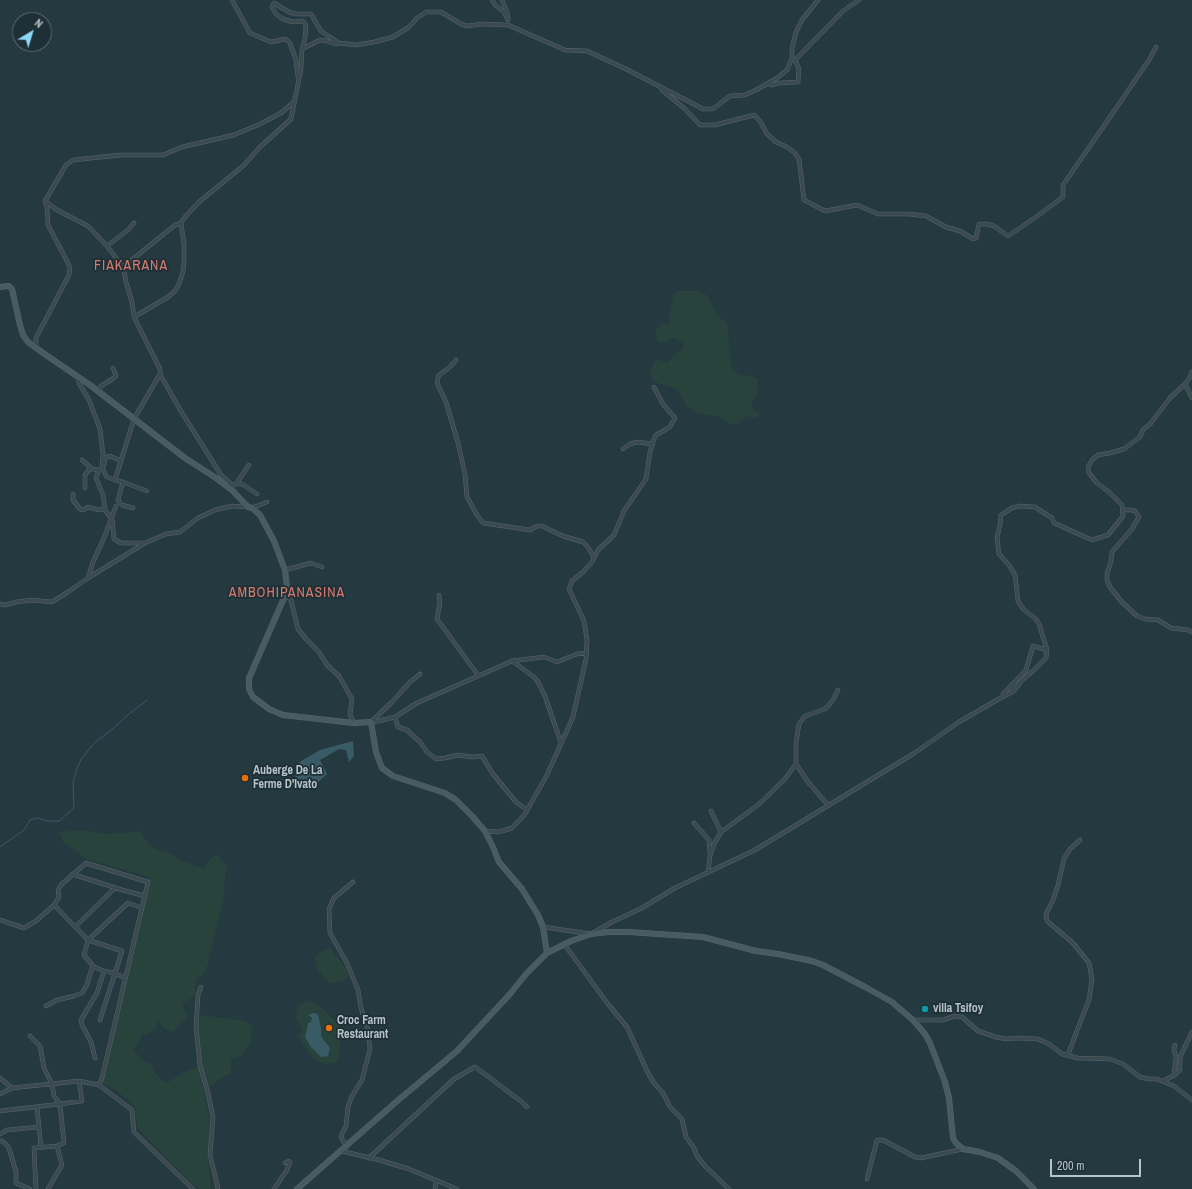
<!DOCTYPE html>
<html>
<head>
<meta charset="utf-8">
<style>
  body { margin:0 }
  #map { position:relative; width:1192px; height:1189px; overflow:hidden; background:#253940; font-family:"Archivo Narrow",sans-serif }
  canvas { display:block }
  .north { position:absolute; left:12px; top:12px; width:40px; height:40px; box-sizing:border-box; background:#1e2f35; border:1px solid #5b6b71; border-radius:50%; rotate:38deg; font-size:11px; font-weight:700; line-height:16px; text-align:center; color:#b6c4ca }
  .north::after { content:''; display:block; margin:auto; width:14px; height:18px; background:#8ed8f7; clip-path:polygon(50% 0,100% 100%,50% 72%,0 100%) }
  .scale { position:absolute; left:1050px; top:1159px; width:91px; height:18px; box-sizing:border-box; border:2px solid #b6c4ca; border-top:0; padding-left:5px; font-size:12px; line-height:14px; white-space:nowrap; color:#b6c4ca; -webkit-text-stroke:3px #1e2f35; paint-order:stroke }
</style>
</head>
<body>
<div id="map">
<canvas width="1192" height="1189"></canvas>
<div class="north">N</div>
<div class="scale">200 m</div>
</div>
<script>
const ctx = document.querySelector('canvas').getContext('2d');
ctx.lineJoin = 'round';
function paint(path, color) {
  ctx.fillStyle = color;
  ctx.fill(path, 'evenodd');
}
function toPath(rows) {
  const path = new Path2D();
  for (const r of rows) {
    path.moveTo(r[0], r[1]);
    for (let i = 2; i < r.length; i += 2) path.lineTo(r[i], r[i + 1]);
  }
  return path;
}
function strokePath(path, color, width, dash) {
  ctx.strokeStyle = color;
  ctx.lineWidth = width;
  ctx.lineCap = dash ? 'butt' : 'round';
  ctx.setLineDash(dash || []);
  ctx.stroke(path);
}
function drawText(font, color, halo, rows, align = 'center') {
  ctx.font = font + ' "Archivo Narrow",sans-serif';
  ctx.lineWidth = 3.5;
  ctx.setLineDash([]);
  ctx.textBaseline = 'middle';
  ctx.strokeStyle = halo;
  ctx.fillStyle = color;
  for (const [text, x, y, turn = 0] of rows) {
    ctx.save();
    ctx.translate(x, y);
    ctx.rotate((+turn || 0) * Math.PI / 180);
    ctx.textAlign = isNaN(turn) ? turn : align;
    if (halo) ctx.strokeText(text, 0, 0);
    ctx.fillText(text, 0, 0);
    ctx.restore();
  }
}
const green = toPath([
  [677,291,696,291,707,295,717,315,727,323,730,356,732,369,738,374,752,376,758,380,757,395,751,403,753,409,760,414,756,418,746,416,739,424,729,424,719,416,698,414,686,406,678,389,654,382,649,372,656,359,668,363,674,355,682,349,684,344,675,338,670,339,667,342,663,343,658,341,656,336,656,330,660,325,664,323,670,324,669,317,672,305,673,296],
  [82,830,104,834,127,833,139,831,149,844,157,850,167,852,182,861,203,868,216,854,226,865,227,870,223,890,225,894,206,971,196,980,195,988,196,995,182,1004,187,1017,172,1032,164,1029,159,1021,155,1028,148,1035,143,1034,133,1050,146,1063,150,1063,155,1073,165,1083,172,1080,184,1072,198,1067,210,1118,208,1159,211,1189,200,1189,194,1185,164,1156,137,1128,136,1109,131,1103,117,1091,103,1083,102,1079,113,1034,116,1029,116,1024,147,892,149,877,86,859,75,850,64,843,59,832],
  [329,947,345,967,349,975,343,981,330,984,317,969,314,957],
  [309,1000,326,1011,341,1028,339,1061,326,1064,315,1060,298,1036,303,1030,296,1020,297,1007],
  [318,1014,321,1028,321,1036,330,1048,305,1037,308,1023,311,1022,312,1018,308,1015],
  [203,1015,228,1019,243,1020,253,1026,251,1041,241,1056,231,1059,231,1073,215,1082,207,1089,196,1047,196,1021]
]);
const water = toPath([
  [353,741,354,756,349,762,346,750,339,749,320,760,327,774,315,785,302,789,295,776,298,763,320,750],
  [313,1013,318,1014,321,1028,321,1036,330,1048,328,1056,321,1057,311,1047,305,1037,308,1023,311,1022,312,1018,308,1015]
]);
const stream = toPath([
  [0,847,24,830,30,820,37,818,48,821,59,821,74,808,73,782,77,768,82,758,95,742,109,732,129,714,147,700]
]);
const street = toPath([
  [232,0,250,33,271,42,286,39,290,43,296,60,298,77],
  [492,0,496,6,504,12,508,20],
  [502,0,507,12,508,18],
  [302,49,320,40,327,41,335,44,339,43],
  [771,85,779,83,798,82,799,69,795,60,843,11,859,0],
  [662,90,685,109,700,125,715,125,754,115,760,121,767,134,776,142,787,147,794,152,799,159,804,200,825,211,857,205,878,214,909,214,926,216,946,227,960,231,973,239,976,238,979,224,987,224,994,226,1008,236,1036,217,1063,197,1063,185,1119,104,1149,60,1156,47],
  [45,201,57,210,88,226,107,246,123,267,126,282,132,302,134,317],
  [107,246,128,230,134,223],
  [123,267,175,225,181,223],
  [36,348,36,338,69,275,70,267,48,225,47,208,45,201,66,165,73,160,121,155,163,155,182,147,234,135,260,124,281,113,294,102],
  [456,360,450,367,439,375,438,378,437,383,446,402,458,443,465,474,467,497,477,515,483,523,530,530,537,526,542,526,563,536,583,542,588,547,594,558],
  [160,374,179,408,221,475,232,485],
  [78,377,79,383,89,400,100,429,103,454,102,468,99,470,92,469,82,460],
  [1185,384,1192,398],
  [98,391,101,386,114,378,116,376,113,368],
  [623,449,630,444,637,442,653,444],
  [99,470,96,478,103,495,105,509,107,513,112,519,114,539,121,543,144,543],
  [115,480,107,477,105,474,102,466,104,465,105,458,107,457,110,456,121,461],
  [123,482,147,491],
  [236,484,242,484,257,494],
  [230,486,236,484,249,465],
  [85,488,85,475,89,470,90,467],
  [73,494,73,500,80,509,83,510,88,507,99,510,105,509],
  [133,508,122,505,119,502,118,500,123,482,115,480,134,419,160,374,160,369,134,317,168,297,175,291,179,284,183,272,184,263,184,244,181,223,185,217,199,202,243,166,260,147,291,119,301,69,302,49,305,38,306,25,303,21,293,22,283,19,276,14,272,7,274,3,289,12,296,14,311,14,321,31,328,36,339,43,356,45,374,42,393,37,409,27,417,18,426,12,441,12,461,24,467,26,483,24,508,25,565,50,587,51,626,69,703,109,713,109,730,96,745,95,758,89,777,78,787,70,792,58,792,48,796,32,802,20,818,0],
  [252,508,267,502],
  [1123,510,1131,510,1135,511,1139,517,1132,529,1112,552,1111,561,1107,574,1107,580,1110,587,1121,601,1137,616,1145,619,1158,620,1171,628,1188,630,1192,632],
  [285,570,311,563,322,567],
  [88,578,93,562,104,538,116,506],
  [285,595,291,600,298,629,306,639,319,652,327,665,339,676,352,699,350,715,354,723],
  [439,595,440,603,437,619,478,675],
  [0,604,6,605,16,602,32,600,52,602,68,592,88,578,145,543,166,534,180,532,198,518,215,510,232,506,248,507],
  [512,661,534,677,538,682,545,696,561,743],
  [1003,694,1026,670,1033,646,1047,650],
  [395,717,398,727,407,730,420,742,427,752,436,759,445,758,458,755,472,757,482,756,493,774,516,802,527,810],
  [371,722,379,721,395,717,417,703,512,661,544,657,557,662,577,654,587,653],
  [371,722,393,701,410,682,420,674],
  [796,764,808,782,828,805],
  [711,811,721,832],
  [694,823,709,840,710,853],
  [485,831,499,832,512,828,525,814,547,775,573,717,586,659,587,640,584,621,569,589,572,581,583,572,592,562,598,550,614,535,624,511,646,479,650,452,654,439,656,435,670,427,675,418,663,404,654,387],
  [708,872,710,856,714,844,721,832,758,805,784,780,796,764,796,743,799,724,805,716,825,709,829,705,834,698,838,690],
  [72,874,116,888],
  [54,905,88,940,122,951,100,1020],
  [0,920,24,928,36,921,54,905,59,897,58,890,62,884,86,863,148,882,102,1078,99,1085],
  [75,927,115,888,145,896],
  [543,927,591,934,612,922,640,909,675,888,755,850,913,754,959,722,997,700,1014,691,1022,680,1033,671,1046,658,1047,650,1039,624,1036,619,1023,609,1018,601,1015,575,1009,565,999,554,997,538,1000,525,1001,515,1012,508,1020,506,1035,507,1052,518,1054,523,1092,540,1108,535,1123,516,1122,505,1109,492,1097,483,1089,473,1088,467,1092,460,1098,455,1110,453,1124,449,1140,437,1143,430,1151,423,1170,398,1185,384,1190,377,1192,372],
  [564,944,608,1004,627,1027,648,1073,654,1083,663,1093,670,1107,682,1119,686,1137,694,1148,697,1156,705,1166,729,1189],
  [125,978,114,973,104,971,94,967,84,955,88,940,128,903,142,908],
  [201,987,198,995,196,1027,200,1066,208,1093,213,1117,210,1155,217,1184,218,1189],
  [46,1006,57,1000,74,996,82,993,87,985,92,968,94,967],
  [913,1020,943,1020,955,1016,962,1017,978,1031,996,1037,1006,1039,1017,1038,1038,1039,1049,1044,1062,1054,1078,1058,1110,1059,1123,1064,1140,1077,1149,1079,1157,1079,1174,1086,1192,1100],
  [30,1036,40,1046,44,1068,52,1084,54,1096,60,1104],
  [1068,1055,1078,1028,1089,1000,1092,979,1089,963,1073,943,1047,921,1046,914,1053,900,1058,885,1064,859,1070,849,1080,840],
  [95,1058,91,1042,82,1025,81,1020,97,993,104,971],
  [1174,1075,1176,1057,1174,1050,1175,1045],
  [0,1078,12,1088],
  [1163,1081,1175,1075,1180,1070,1180,1057,1192,1032],
  [0,1094,12,1088,79,1081,99,1085,132,1110,134,1132,193,1189],
  [37,1107,41,1147],
  [0,1111,60,1104],
  [0,1134,7,1130,39,1127],
  [0,1141,2,1141,6,1144,9,1148,16,1172,16,1183,30,1189],
  [346,1145,342,1139,341,1136,346,1126,348,1107,352,1096,362,1080,370,1049,368,1030,361,1008,358,990,347,963,330,933,329,909,334,898,353,882],
  [341,1151,379,1160,409,1169,457,1189],
  [369,1158,454,1079,475,1067,478,1069,522,1102,527,1107],
  [867,1179,877,1140,881,1140,885,1141,915,1157,921,1158,963,1149],
  [36,1189,34,1148,57,1146,64,1143,60,1104,82,1101,79,1081],
  [48,1189,62,1165,57,1146],
  [274,1189,287,1170,290,1162,289,1161,285,1163],
  [435,1189,436,1181]
]);
const secondary = toPath([
  [0,287,9,286,12,289,20,325,23,335,28,342,46,355,90,385,185,458,216,478,232,490,248,507,252,508,260,515,274,541,285,570,287,587,284,598,249,678,249,689,253,697,269,709,283,715,354,723,371,722,376,752,382,768,393,776,445,793,456,800,472,816,485,831,493,847,499,862,522,889,538,915,543,927,547,953],
  [297,1189,396,1102,457,1051,510,994,526,974,547,953,571,941,591,934,608,932,629,932,703,937,756,951,778,954,812,961,823,965,867,988,892,1002,913,1020,925,1034,930,1043,945,1082,949,1098,953,1138,956,1143,963,1149,980,1152,998,1158,1016,1171,1034,1189]
]);
const markers = [
  [245,778,4,"#e8710a"],
  [925,1009,4,"#0f9aa8"],
  [329,1028,4,"#e8710a"]
];
const poiNames = [
  ["Auberge De La",253,771],
  ["Ferme D'Ivato",253,785],
  ["villa Tsifoy",933,1009],
  ["Croc Farm",337,1021],
  ["Restaurant",337,1035]
];
const quarterNames = [
  ["FIAKARANA",131,266],
  ["AMBOHIPANASINA",287,593]
];
paint(green, '#28433c');
paint(water, '#395b66');
strokePath(stream, '#395b66', 1);
strokePath(street, '#57676d', 4.5);
strokePath(secondary, '#57676d', 6);
strokePath(street, '#3a4a4f', 3.5);
strokePath(secondary, '#485a62', 5);
for (const [x, y, r, color] of markers) {
  const dot = new Path2D();
  dot.arc(x, y, r, 0, 2 * Math.PI);
  ctx.fillStyle = color;
  ctx.fill(dot);
  strokePath(dot, '#1e2f35', 1.5);
}
drawText('bold 12px', '#b6c4ca', '#1e2f35', poiNames, 'left');
ctx.letterSpacing = '1px';
drawText('14px', '#d67a6f', '#1e2f35', quarterNames);
ctx.letterSpacing = '0px';
</script>
</body>
</html>
